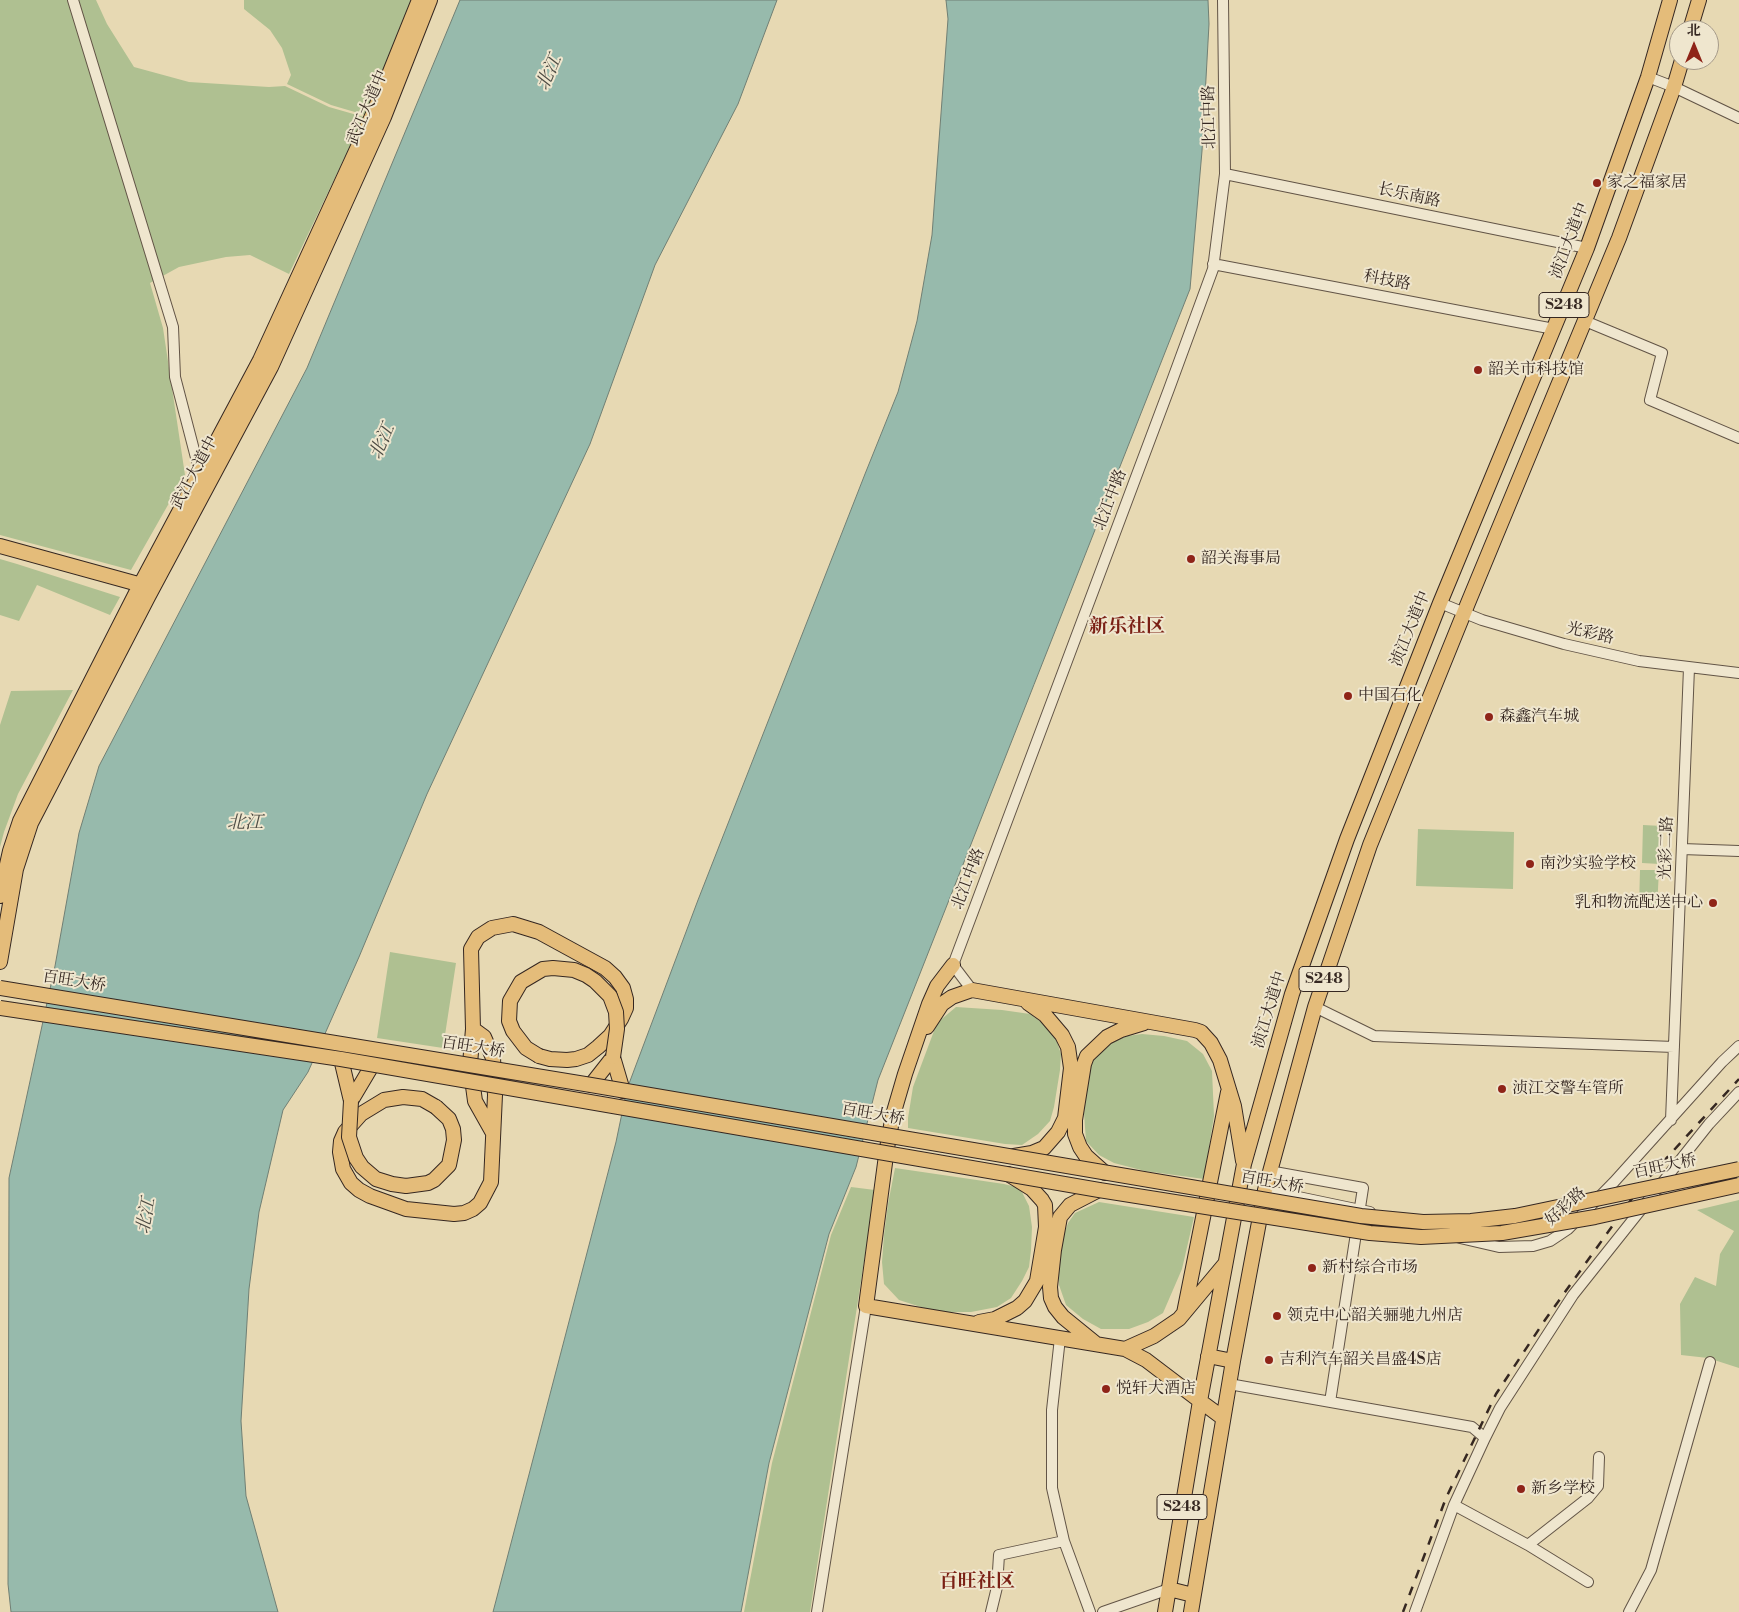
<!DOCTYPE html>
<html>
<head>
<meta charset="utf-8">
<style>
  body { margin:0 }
  #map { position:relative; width:1739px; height:1612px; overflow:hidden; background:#e7d9b3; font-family:"Libre Bodoni","Noto Serif SC",serif }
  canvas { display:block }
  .north { position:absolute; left:1669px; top:20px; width:50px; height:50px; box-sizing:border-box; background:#efe6ce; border:1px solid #a59a89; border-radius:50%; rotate:0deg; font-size:14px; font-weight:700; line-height:20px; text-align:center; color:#352721 }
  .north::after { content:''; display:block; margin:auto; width:18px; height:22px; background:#8f2418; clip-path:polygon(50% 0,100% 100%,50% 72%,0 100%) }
</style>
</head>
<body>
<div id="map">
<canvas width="1739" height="1612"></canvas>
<div class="north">北</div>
</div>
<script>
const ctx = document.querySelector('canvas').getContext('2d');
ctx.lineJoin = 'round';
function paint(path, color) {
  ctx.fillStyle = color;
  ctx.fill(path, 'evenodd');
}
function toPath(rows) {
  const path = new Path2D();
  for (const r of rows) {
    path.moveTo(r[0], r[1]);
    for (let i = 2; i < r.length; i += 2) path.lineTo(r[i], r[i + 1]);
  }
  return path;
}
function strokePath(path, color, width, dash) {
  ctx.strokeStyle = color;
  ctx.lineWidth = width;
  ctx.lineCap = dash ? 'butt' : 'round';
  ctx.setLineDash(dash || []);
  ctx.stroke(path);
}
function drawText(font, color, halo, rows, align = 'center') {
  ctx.font = font + ' "Libre Bodoni","Noto Serif SC",serif';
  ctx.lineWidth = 4;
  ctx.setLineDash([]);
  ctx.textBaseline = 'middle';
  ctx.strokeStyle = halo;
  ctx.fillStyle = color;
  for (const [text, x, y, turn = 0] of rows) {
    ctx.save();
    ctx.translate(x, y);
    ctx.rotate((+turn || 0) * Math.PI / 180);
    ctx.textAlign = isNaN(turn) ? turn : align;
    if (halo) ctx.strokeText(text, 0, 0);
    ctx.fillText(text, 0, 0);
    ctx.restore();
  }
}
const green = toPath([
  [0,0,96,0,107,24,134,67,189,82,269,87,285,86,329,107,364,117,289,274,250,255,226,257,179,267,150,283,163,328,185,475,131,570,0,535],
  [244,0,411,0,365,115,331,105,287,84,291,75,282,48,270,30,244,9],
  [0,559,17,564,120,597,110,615,37,585,19,621,0,615],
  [73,690,18,794,4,832,0,847,0,725,11,691],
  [1643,825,1662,826,1660,864,1642,863],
  [1418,829,1514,832,1513,889,1416,886],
  [1640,870,1659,870,1657,908,1639,907],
  [390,952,456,963,443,1048,377,1038],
  [956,1007,1002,1010,1030,1014,1041,1022,1055,1036,1061,1054,1060,1070,1054,1107,1050,1121,1038,1134,1022,1145,1005,1144,908,1128,908,1118,913,1087,937,1023],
  [1142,1034,1164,1036,1187,1041,1203,1054,1212,1071,1214,1116,1204,1179,1145,1171,1114,1163,1099,1155,1086,1141,1084,1113,1091,1061,1111,1043,1127,1036],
  [895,1168,1004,1184,1016,1187,1022,1192,1029,1206,1032,1227,1031,1250,1029,1267,1022,1281,1011,1298,997,1307,971,1312,947,1312,924,1308,899,1300,884,1284,882,1262,884,1235,888,1204],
  [851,1187,875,1190,810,1612,744,1612,772,1463,831,1235],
  [1739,1200,1739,1368,1708,1358,1681,1355,1680,1304,1695,1277,1716,1286,1720,1254,1734,1231,1697,1210],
  [1099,1202,1194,1217,1182,1269,1163,1313,1148,1322,1129,1329,1101,1329,1083,1319,1066,1305,1059,1285,1059,1261,1062,1240,1068,1223,1075,1213]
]);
const water = toPath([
  [460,0,777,0,738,104,655,265,590,444,427,794,359,957,308,1072,283,1110,259,1212,249,1289,241,1421,246,1496,278,1612,11,1612,8,1584,9,1178,55,966,79,833,99,766,307,368,460,0],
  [946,0,1208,0,1209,24,1202,151,1190,289,878,1080,856,1167,829,1234,769,1463,741,1612,493,1612,616,1142,627,1089,698,900,865,474,898,392,917,321,932,235,948,19,946,0]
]);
const minor = toPath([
  [73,0,173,327,175,377,200,473],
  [1648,77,1674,87,1739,118],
  [1225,174,1587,248],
  [1213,264,1554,329],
  [1585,321,1662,353,1650,400,1739,438],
  [1440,603,1482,620,1564,644,1639,661,1739,673],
  [1682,849,1739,851],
  [972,990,953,965,1169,389,1213,269,1225,174,1223,0],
  [1315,1007,1374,1036,1674,1047],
  [1671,1120,1689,668],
  [1269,1171,1363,1188,1330,1402],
  [1265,1190,1370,1212],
  [1460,1238,1499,1247,1533,1246,1550,1241,1568,1229,1614,1182,1722,1062,1739,1046],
  [1060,1338,1052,1410,1052,1488,1064,1541,1090,1612],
  [1229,1384,1472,1427,1485,1438,1454,1505,1415,1612],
  [1485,1438,1500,1408,1573,1295,1709,1124,1739,1092],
  [1454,1505,1528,1545,1588,1498,1598,1486,1599,1457],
  [1528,1545,1588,1582],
  [817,1612,866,1306],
  [991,1612,997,1587,999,1555,1064,1541],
  [1103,1612,1169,1589],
  [1629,1612,1651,1570,1710,1362]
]);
const major = toPath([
  [1690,30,1699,0],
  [0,546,149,587],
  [0,896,10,851,20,821,136,593,260,360,373,114,419,0],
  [0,962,16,869,31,823,148,597,271,367,384,117,430,0],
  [953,965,937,986,929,1004,905,1074,893,1115,887,1148,866,1306,1125,1349,1146,1360,1200,1401,1223,1418],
  [927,1027,942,1004,952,997,972,990,1195,1030,1201,1032,1211,1043,1220,1060,1234,1106,1243,1161],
  [613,1057,623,1091],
  [341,1059,351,1101],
  [591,1085,613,1057],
  [351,1101,373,1064],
  [436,1107,422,1099,403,1097,384,1100,361,1114,345,1132,341,1141,340,1152,343,1169,351,1183,359,1190,370,1196,406,1209,454,1214,464,1213,473,1209,480,1203,491,1182,495,1095,493,1058,484,1037,473,1029],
  [493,1133,475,1101,470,1064,473,1029,471,949,478,937,492,928,513,924,539,932,605,968,615,977,623,988,626,999,626,1008,621,1019,610,1036,598,1047,588,1055,576,1059,567,1060,550,1059,539,1056],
  [1014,1156,1032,1153,1044,1148,1058,1132,1065,1118,1071,1068,1068,1047,1062,1035,1045,1015,1028,1003],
  [1105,1173,1086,1156,1080,1147,1075,1134,1075,1120,1084,1064,1087,1056,1107,1037,1121,1030,1144,1023],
  [1184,1313,1228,1092],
  [979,1322,995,1319,1017,1308,1025,1301,1037,1281,1046,1227,1045,1205,1042,1200,1032,1189,1008,1174],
  [1095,1343,1063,1317,1055,1307,1051,1298,1050,1287,1054,1250,1060,1217,1070,1205,1099,1190],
  [1125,1349,1154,1336,1179,1319,1224,1265],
  [1208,1356,1233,1361],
  [1169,1589,1193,1595],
  [1165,1612,1200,1401,1244,1164,1292,994,1347,839,1440,603,1587,248,1648,77,1670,0],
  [1191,1612,1233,1361,1265,1190,1315,1007,1370,845,1468,603,1619,238,1674,87,1682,60]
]);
const rail = toPath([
  [1403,1612,1446,1498,1496,1394,1545,1320,1641,1186,1739,1079]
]);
const majorBridge = toPath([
  [0,988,591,1085,1361,1216,1423,1222,1471,1221,1515,1216,1739,1169],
  [0,1008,341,1059,1099,1190,1370,1233,1421,1237,1502,1233,1595,1217,1739,1185],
  [539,1056,526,1048,513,1031,509,1021,510,1001,521,982,543,969,553,968,574,970,586,975,595,981,610,996,616,1012,617,1029,613,1057],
  [351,1101,349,1137,356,1158,362,1167,376,1179,392,1184,406,1186,428,1183,434,1180,449,1165,454,1140,453,1129,449,1119,436,1107]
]);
const markers = [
  [1597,183,5,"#8f2418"],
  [1478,370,5,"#8f2418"],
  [1191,559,5,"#8f2418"],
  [1348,696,5,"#8f2418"],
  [1489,717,5,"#8f2418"],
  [1530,864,5,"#8f2418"],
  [1713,903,5,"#8f2418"],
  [1502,1089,5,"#8f2418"],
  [1312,1268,5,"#8f2418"],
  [1277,1316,5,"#8f2418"],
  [1269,1360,5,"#8f2418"],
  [1106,1389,5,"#8f2418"],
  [1521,1489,5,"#8f2418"]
];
const shields = [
  [1564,305,50],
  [1324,979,50],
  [1182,1507,50]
];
const shieldNames = [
  ["S248",1564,305],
  ["S248",1324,979],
  ["S248",1182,1507]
];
const streetNames = [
  ["武江大道中",368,108,-67],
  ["北江中路",1210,117,-91],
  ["长乐南路",1409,196,12],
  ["浈江大道中",1570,241,-69],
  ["科技路",1387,281,11],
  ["武江大道中",195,473,-62],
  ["北江中路",1111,500,-69],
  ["浈江大道中",1411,629,-68],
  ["光彩路",1590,634,13],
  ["光彩二路",1667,848,-88],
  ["北江中路",969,879,-69],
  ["百旺大桥",74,982,9],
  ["浈江大道中",1270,1010,-73],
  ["百旺大桥",473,1048,9],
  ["百旺大桥",873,1115,10],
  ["百旺大桥",1665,1167,-12],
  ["百旺大桥",1272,1183,10],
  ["好彩路",1566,1207,-42]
];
const poiNames = [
  ["家之福家居",1607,183],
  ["韶关市科技馆",1488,370],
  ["韶关海事局",1201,559],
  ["中国石化",1358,696],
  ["森鑫汽车城",1499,717],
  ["南沙实验学校",1540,864],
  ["乳和物流配送中心",1703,903,"right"],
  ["浈江交警车管所",1512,1089],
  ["新村综合市场",1322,1268],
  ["领克中心韶关骊驰九州店",1287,1316],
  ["吉利汽车韶关昌盛4S店",1279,1360],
  ["悦轩大酒店",1116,1389],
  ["新乡学校",1531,1489]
];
const waterNames = [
  ["北江",550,73,-66],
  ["北江",383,442,-66],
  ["北江",245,824],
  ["北江",147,1216,-80]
];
const quarterNames = [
  ["新乐社区",1127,627],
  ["百旺社区",977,1582]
];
paint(green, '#afc091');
paint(water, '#97baac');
strokePath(water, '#707f74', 1);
strokePath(minor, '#625446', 12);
strokePath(major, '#352721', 16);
strokePath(minor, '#efe6ce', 10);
strokePath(major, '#e4bc7a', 14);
strokePath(rail, '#352721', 2.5, [9, 9]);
strokePath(majorBridge, '#352721', 16, []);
strokePath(majorBridge, '#e4bc7a', 14);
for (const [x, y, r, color] of markers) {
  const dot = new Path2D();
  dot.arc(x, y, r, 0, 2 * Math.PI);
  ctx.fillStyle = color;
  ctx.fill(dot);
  strokePath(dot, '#efe6ce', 2);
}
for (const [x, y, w] of shields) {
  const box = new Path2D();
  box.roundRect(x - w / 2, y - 12.5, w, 25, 4);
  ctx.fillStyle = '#efe6ce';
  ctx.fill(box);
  strokePath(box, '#352721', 1);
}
drawText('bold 15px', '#352721', null, shieldNames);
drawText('16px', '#352721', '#efe6ce', streetNames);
drawText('16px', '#352721', '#efe6ce', poiNames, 'left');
drawText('italic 18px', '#4e4c44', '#efe6ce', waterNames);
drawText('bold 19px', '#7a1f14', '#efe6ce', quarterNames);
</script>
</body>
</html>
